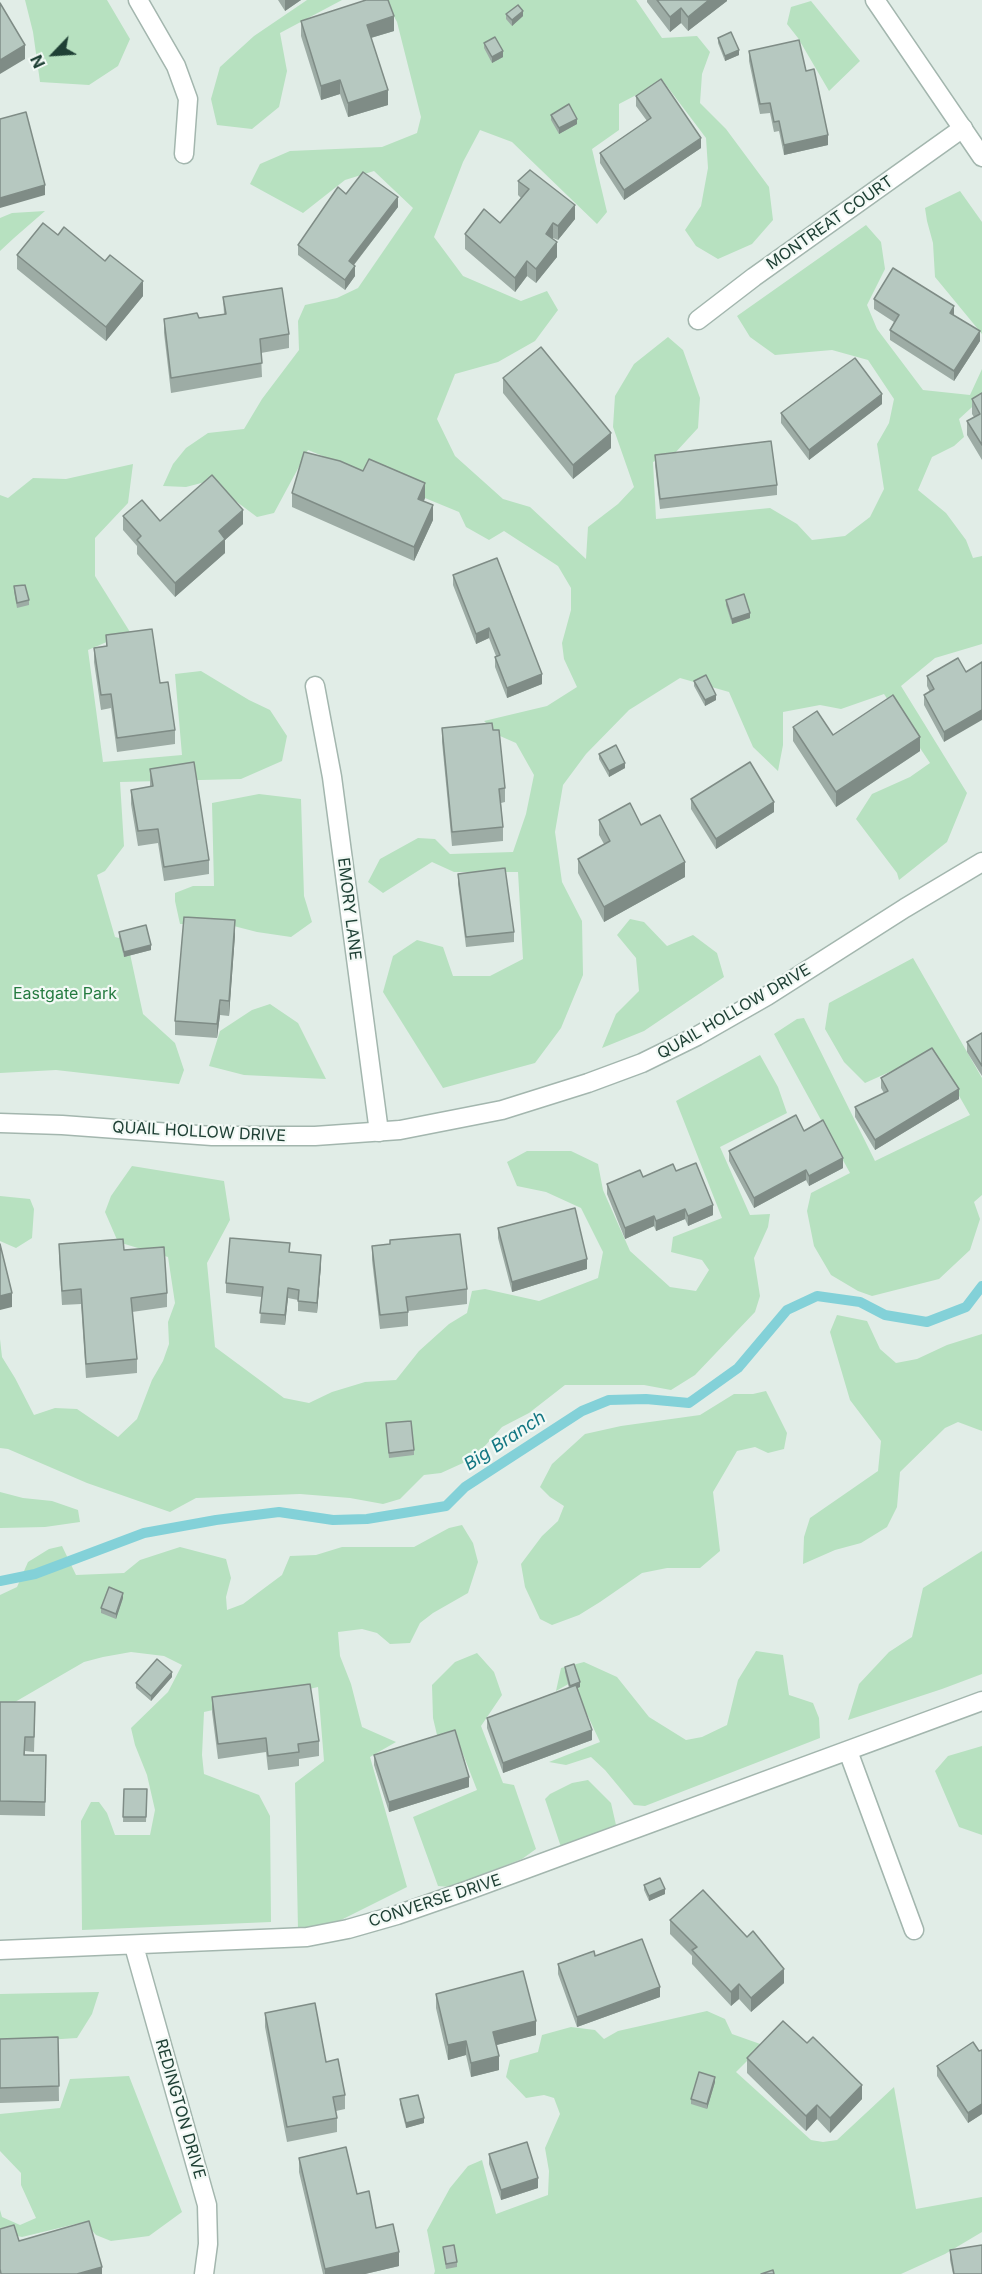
<!DOCTYPE html>
<html>
<head>
<meta charset="utf-8">
<style>
  body { margin:0 }
  #map { position:relative; width:982px; height:2274px; overflow:hidden; background:#e1ede7; font-family:Inter,sans-serif }
  canvas { display:block }
  .north { position:absolute; left:24px; top:24px; width:60px; height:60px; -webkit-text-stroke:4px #f2f9f5; paint-order:stroke; rotate:245deg; font-size:16px; font-weight:700; line-height:24px; text-align:center; color:#1f4035 }
  .north::after { content:''; display:block; margin:auto; width:21px; height:27px; background:#1f4035; clip-path:polygon(50% 0,100% 100%,50% 72%,0 100%) }
</style>
</head>
<body>
<div id="map">
<canvas width="982" height="2274"></canvas>
<div class="north">N</div>
</div>
<script>
const ctx = document.querySelector('canvas').getContext('2d');
ctx.lineJoin = 'round';
function paint(path, color) {
  ctx.fillStyle = color;
  ctx.fill(path, 'evenodd');
}
function toPath(rows) {
  const path = new Path2D();
  for (const r of rows) {
    path.moveTo(r[0], r[1]);
    for (let i = 2; i < r.length; i += 2) path.lineTo(r[i], r[i + 1]);
  }
  return path;
}
function strokePath(path, color, width, dash) {
  ctx.strokeStyle = color;
  ctx.lineWidth = width;
  ctx.lineCap = dash ? 'butt' : 'round';
  ctx.setLineDash(dash || []);
  ctx.stroke(path);
}
function drawText(font, color, halo, rows, align = 'center') {
  ctx.font = font + ' Inter,sans-serif';
  ctx.lineWidth = 4.5;
  ctx.setLineDash([]);
  ctx.textBaseline = 'middle';
  ctx.strokeStyle = halo;
  ctx.fillStyle = color;
  for (const [text, x, y, turn = 0] of rows) {
    ctx.save();
    ctx.translate(x, y);
    ctx.rotate((+turn || 0) * Math.PI / 180);
    ctx.textAlign = isNaN(turn) ? turn : align;
    if (halo) ctx.strokeText(text, 0, 0);
    ctx.fillText(text, 0, 0);
    ctx.restore();
  }
}
const green = toPath([
  [25,0,107,0,130,39,118,66,89,85,40,82,33,32],
  [307,0,342,0,280,33,287,71,279,107,252,129,217,125,211,99,220,67,254,36],
  [385,0,636,0,662,38,697,36,710,52,702,74,700,103,726,129,769,187,773,220,752,244,718,259,696,246,685,230,701,206,708,168,706,138,663,81,619,104,619,130,592,149,607,212,597,224,512,142,480,130,463,162,434,237,463,276,521,301,547,291,558,310,535,341,498,362,455,374,437,419,455,456,503,499,530,507,586,559,588,527,618,504,634,487,613,427,615,396,634,364,668,337,683,350,700,398,698,428,675,453,653,462,656,519,770,508,797,524,812,540,845,536,870,517,884,489,877,444,889,423,894,399,868,360,832,350,775,355,750,337,737,316,866,225,881,242,885,269,867,305,877,329,923,390,970,395,982,369,982,398,959,419,964,437,954,446,932,457,918,490,946,513,966,540,973,558,982,556,982,644,935,658,901,686,967,793,947,842,899,880,897,873,856,819,872,794,910,777,930,763,884,694,841,709,820,705,783,712,783,745,778,771,753,747,729,692,680,678,629,710,586,754,563,785,555,832,562,882,582,921,583,975,561,1028,535,1063,443,1088,383,992,393,956,417,940,443,947,453,976,490,976,523,959,518,872,454,872,432,862,383,893,368,882,380,859,418,838,435,839,450,854,513,852,526,814,534,775,516,743,500,736,484,721,547,706,577,687,564,659,562,643,571,610,571,588,558,566,504,531,489,540,466,527,459,512,308,450,274,513,257,517,209,481,186,487,163,486,173,464,186,448,208,433,244,429,262,399,299,350,298,321,305,305,337,298,358,288,413,208,374,171,345,180,303,213,250,184,260,164,290,151,382,147,417,133,421,117,397,22],
  [811,1,860,61,829,91,798,38,787,24,791,7],
  [960,191,982,222,982,334,935,277,933,243,927,221,925,208],
  [45,211,14,238,0,251,0,218,12,213],
  [133,464,128,503,95,538,95,576,130,632,88,650,103,762,182,755,175,674,201,671,249,700,270,710,287,736,282,761,241,779,120,782,124,846,105,871,97,875,115,937,127,940,143,1014,175,1043,184,1070,179,1084,56,1070,0,1073,0,495,8,498,33,478,66,479],
  [259,794,301,799,304,896,312,922,291,937,257,932,226,924,180,924,175,901,175,893,193,886,214,886,212,803],
  [630,919,644,922,667,946,693,935,717,953,724,977,644,1031,602,1048,616,1014,639,991,636,958,617,935],
  [913,958,982,1078,982,1195,974,1202,980,1219,970,1250,939,1279,872,1296,858,1291,831,1275,814,1246,807,1211,811,1193,850,1173,774,1034,797,1019,804,1018,875,1161,970,1115,934,1052,865,1083,844,1062,825,1029,829,1003],
  [270,1004,298,1023,326,1079,244,1075,209,1066,220,1031,252,1010],
  [760,1055,778,1087,787,1113,720,1147,750,1215,770,1214,768,1227,754,1258,760,1296,755,1312,695,1375,671,1390,644,1385,565,1385,529,1413,502,1427,474,1458,441,1473,424,1475,400,1499,383,1504,350,1498,300,1494,196,1498,170,1512,87,1483,8,1449,0,1448,0,1339,2,1357,15,1378,34,1415,55,1408,77,1409,118,1437,137,1419,152,1380,163,1361,169,1344,168,1322,175,1303,168,1257,118,1242,105,1212,111,1196,132,1166,224,1181,230,1220,207,1263,215,1347,284,1398,309,1403,332,1392,365,1382,396,1380,419,1351,449,1324,467,1313,472,1291,485,1289,539,1301,598,1278,603,1252,581,1208,546,1192,517,1186,507,1162,527,1151,571,1151,598,1164,603,1190,630,1251,670,1287,696,1291,709,1270,702,1260,671,1252,673,1237,722,1218,676,1101],
  [0,1196,30,1199,34,1209,32,1238,16,1248,0,1241],
  [837,1315,867,1321,880,1349,896,1363,917,1359,947,1345,982,1334,982,1431,958,1422,945,1428,900,1472,897,1507,887,1527,861,1543,835,1550,803,1564,804,1537,810,1518,878,1471,881,1441,850,1400,830,1332],
  [766,1391,787,1433,784,1449,768,1453,755,1447,737,1451,713,1492,720,1551,700,1568,667,1568,642,1573,600,1602,579,1615,552,1625,540,1619,525,1587,521,1564,542,1536,558,1521,564,1506,550,1497,540,1487,552,1464,585,1434,621,1426,700,1415,734,1394,753,1394],
  [0,1492,23,1498,52,1501,78,1510,80,1522,45,1527,0,1528],
  [462,1525,473,1543,478,1562,468,1593,433,1613,420,1623,410,1643,390,1644,377,1633,362,1629,338,1632,340,1656,351,1684,362,1727,396,1742,370,1757,407,1887,331,1925,298,1929,295,1783,324,1761,318,1687,204,1712,202,1755,204,1774,259,1795,270,1816,271,1922,82,1930,81,1821,91,1802,99,1802,107,1813,115,1835,150,1835,155,1810,147,1775,135,1745,131,1728,168,1692,182,1665,164,1656,131,1652,103,1657,84,1662,15,1702,0,1705,0,1595,17,1587,28,1562,49,1549,62,1546,76,1575,124,1573,140,1560,180,1547,226,1559,231,1578,226,1597,227,1610,243,1604,282,1575,290,1556,316,1555,342,1547,414,1547,449,1528],
  [982,1551,982,1674,942,1689,848,1720,859,1684,889,1652,912,1637,923,1588],
  [756,1651,783,1655,789,1695,813,1703,819,1718,820,1738,645,1806,634,1805,605,1770,591,1757,566,1765,549,1762,600,1742,572,1682,556,1691,561,1668,584,1662,617,1677,649,1717,686,1740,702,1737,727,1725,738,1680],
  [477,1653,494,1672,502,1695,481,1726,503,1783,514,1785,536,1849,522,1859,450,1887,438,1886,413,1817,477,1790,456,1736,437,1735,433,1718,432,1685,455,1662],
  [982,1746,982,1835,959,1827,935,1771,948,1756],
  [588,1780,611,1803,616,1825,562,1850,545,1799,550,1794,572,1783],
  [99,1992,92,2014,77,2038,0,2043,0,1994],
  [707,2011,725,2019,732,2034,763,2045,736,2072,811,2140,823,2142,837,2140,894,2087,916,2209,982,2197,982,2232,945,2254,901,2274,434,2274,435,2271,427,2230,450,2188,468,2166,482,2160,496,2214,548,2195,549,2171,545,2148,560,2114,554,2098,544,2095,526,2098,506,2077,510,2060,538,2052,542,2035,571,2027,595,2030,604,2039,618,2031],
  [129,2076,182,2212,149,2236,111,2241,96,2235,84,2222,22,2237,0,2232,0,2210,2,2217,20,2225,36,2218,21,2185,21,2173,0,2151,0,2114,60,2108,70,2079]
]);
const stream = toPath([
  [0,1581,35,1574,144,1533,216,1520,279,1512,333,1520,367,1519,446,1506,465,1487,582,1411,609,1400,646,1399,689,1403,738,1368,787,1310,817,1296,860,1302,885,1315,927,1322,966,1307,982,1286]
]);
const minor = toPath([
  [138,0,176,66,188,99,184,154],
  [698,320,754,277,963,128],
  [315,686,332,777,379,1132],
  [848,1751,914,1930],
  [134,1946,207,2205,208,2244,204,2274],
  [0,1950,307,1937,348,1929,397,1915,466,1891,982,1701]
]);
const tertiary = toPath([
  [875,0,982,157],
  [0,1123,62,1125,212,1136,315,1136,400,1130,502,1110,588,1083,642,1063,697,1036,767,996,905,908,982,862]
]);
const wall = toPath([
  [278,0,301,0,285,11],
  [647,0,727,0,727,1,688,31,681,23,670,32,647,2],
  [506,14,523,16,512,26,506,19],
  [301,21,394,31,371,38,388,105,348,117,340,94,321,100,301,36],
  [718,38,739,55,725,61,718,43],
  [484,43,503,57,492,63,484,48],
  [749,51,806,71,828,145,784,155,779,131,774,132,770,113,760,114,749,61],
  [636,96,701,148,624,200,600,163,600,153,647,121,636,106],
  [551,115,577,124,559,134,551,120],
  [518,181,575,219,558,240,553,238,552,239,557,257,536,283,527,276,515,292,465,249,465,234,500,223,521,198,518,195],
  [346,194,398,207,354,265,355,276,345,290,298,255,298,245],
  [58,235,143,296,106,341,17,269,17,255],
  [223,297,289,334,289,348,261,353,262,377,171,393,164,333,164,319,199,318,224,314],
  [874,299,954,315,980,341,954,381,890,340,890,330,894,322,874,309],
  [503,378,611,448,573,479,503,393],
  [982,393,982,460,967,435,967,421,974,417,972,414,972,399],
  [882,404,809,460,781,423,781,413],
  [655,455,777,485,777,495,660,509,655,465],
  [363,471,425,498,424,501,433,520,414,561,292,507,292,493],
  [123,516,160,521,243,524,225,540,225,553,175,597,137,554,137,546,123,530],
  [453,575,542,684,507,698,495,667,495,657,496,656,489,638,476,644,453,585],
  [14,586,29,600,29,605,17,608,14,591],
  [726,600,750,618,732,624,726,605],
  [106,635,160,683,175,730,175,744,117,752,111,708,101,710,94,662,94,648,106,646],
  [966,672,944,742,924,705,924,695,930,692,927,686,927,676],
  [694,681,716,700,705,706,694,686],
  [793,727,833,735,920,751,836,807,793,741],
  [442,728,493,730,505,788,505,802,501,803,503,827,503,841,452,846,442,742],
  [599,754,625,768,609,777,599,759],
  [150,769,209,860,209,874,164,881,158,843,138,846,131,804,131,790,150,787],
  [691,799,774,812,716,849,691,809],
  [599,820,641,825,685,877,604,922,578,873,578,859,604,844,599,835],
  [458,874,514,932,514,942,466,947,458,884],
  [119,932,151,950,124,957,119,937],
  [235,935,229,1016,220,1015,217,1038,175,1035,175,1021],
  [982,1033,982,1076,967,1052,967,1042],
  [881,1078,959,1099,875,1150,855,1117,855,1107,884,1093,881,1088],
  [804,1131,843,1168,809,1186,806,1180,754,1208,729,1161,729,1151],
  [676,1171,713,1215,688,1226,685,1219,656,1231,654,1226,625,1239,607,1194,607,1184],
  [498,1228,587,1269,512,1292,498,1238],
  [59,1244,124,1250,167,1293,167,1307,132,1312,137,1359,137,1373,86,1378,81,1304,62,1305,59,1258],
  [372,1246,467,1289,467,1304,408,1311,408,1326,380,1329,372,1260],
  [290,1253,321,1265,317,1313,298,1311,298,1300,288,1298,285,1325,260,1323,262,1297,226,1293,226,1283],
  [386,1423,414,1450,414,1455,389,1458],
  [123,1598,116,1619,101,1613,101,1608],
  [565,1667,580,1687,577,1688,592,1740,503,1773,487,1728,487,1718,569,1688,565,1672],
  [172,1677,151,1701,136,1688,136,1683],
  [212,1697,319,1741,319,1756,299,1759,299,1766,268,1770,266,1752,218,1759,212,1712],
  [0,1702,35,1717,34,1752,25,1751,25,1755,46,1755,45,1816,0,1815],
  [374,1755,469,1787,389,1812,374,1765],
  [124,1789,147,1789,146,1822,123,1822],
  [644,1885,665,1894,649,1901,644,1890],
  [670,1920,747,1937,784,1983,751,2012,739,1999,731,2006,692,1964,692,1956,670,1934],
  [595,1956,660,1997,577,2027,558,1974,558,1964],
  [436,1994,536,2035,496,2045,499,2070,471,2077,466,2055,448,2060,436,2008],
  [265,2013,326,2062,345,2095,345,2109,336,2111,337,2118,337,2132,287,2142,265,2027],
  [58,2037,59,2101,0,2103,0,2039],
  [982,2050,982,2114,968,2123,937,2076,937,2066],
  [747,2058,862,2099,830,2133,817,2119,806,2131,747,2073],
  [715,2082,707,2109,691,2104,691,2099],
  [400,2099,424,2123,406,2128,400,2104],
  [489,2154,538,2188,501,2200,489,2164],
  [299,2158,357,2194,399,2266,365,2274,323,2274,299,2172],
  [443,2247,457,2262,457,2267,446,2269],
  [950,2250,982,2274,953,2274,950,2260]
]);
const shadedWall = toPath([
  [285,0,301,0,285,11],
  [709,0,727,0,727,1,688,31,688,17],
  [681,8,681,23,670,32,670,17],
  [523,11,523,16,512,26,512,20],
  [394,16,394,31,367,39,367,25],
  [25,45,25,59,0,74,0,60],
  [739,50,739,55,725,61,725,56],
  [503,51,503,57,492,63,492,57],
  [340,80,340,94,321,100,321,86],
  [388,90,388,105,348,117,348,103],
  [577,119,577,124,559,134,559,128],
  [828,135,828,145,784,155,784,145],
  [701,138,701,148,624,200,624,190],
  [45,185,45,195,0,208,0,198],
  [398,197,398,207,349,271,349,261],
  [575,205,575,219,558,240,558,226],
  [553,223,553,238,546,249,546,234],
  [557,242,557,257,536,283,536,269],
  [527,261,527,276,515,292,515,278],
  [355,266,355,276,345,290,345,280],
  [143,281,143,296,106,341,106,327],
  [954,306,954,316,950,313],
  [980,331,980,341,954,381,954,371],
  [882,394,882,404,809,460,809,450],
  [611,433,611,448,573,479,573,465],
  [425,483,425,498,418,513,418,499],
  [433,505,433,520,414,561,414,547],
  [243,510,243,524,225,540,225,553,175,597,175,583,219,531],
  [750,613,750,618,732,624,732,619],
  [489,628,489,638,476,644,476,634],
  [542,674,542,684,507,698,507,688],
  [716,695,716,700,705,706,705,700],
  [982,710,982,720,944,742,944,732],
  [920,737,920,751,836,807,836,792],
  [625,763,625,768,609,777,609,771],
  [774,802,774,812,716,849,716,839],
  [685,862,685,877,604,922,604,907],
  [235,920,235,935,229,1016,229,1001],
  [151,945,151,950,124,957,124,952],
  [220,1000,220,1015,217,1038,217,1024],
  [959,1089,959,1099,875,1150,875,1140],
  [843,1158,843,1168,809,1186,809,1176],
  [806,1170,806,1180,754,1208,754,1198],
  [713,1205,713,1215,688,1226,688,1216],
  [685,1209,685,1219,656,1231,656,1221],
  [654,1216,654,1226,625,1239,625,1228],
  [321,1255,321,1265,317,1313,317,1303],
  [587,1259,587,1269,512,1292,512,1282],
  [288,1288,288,1298,285,1325,285,1315],
  [12,1293,12,1307,0,1310,0,1296],
  [123,1593,123,1598,116,1619,116,1614],
  [172,1672,172,1677,151,1701,151,1696],
  [580,1682,580,1687,570,1691,570,1686],
  [592,1730,592,1740,503,1773,503,1763],
  [469,1777,469,1787,389,1812,389,1802],
  [665,1889,665,1894,649,1901,649,1896],
  [784,1969,784,1983,751,2012,751,1998],
  [739,1984,739,1999,731,2006,731,1992],
  [660,1987,660,1997,577,2027,577,2017],
  [536,2021,536,2035,493,2046,493,2032],
  [466,2041,466,2055,448,2060,448,2045],
  [499,2056,499,2070,471,2077,471,2063],
  [715,2077,715,2082,707,2109,707,2104],
  [862,2085,862,2099,830,2133,830,2118],
  [982,2104,982,2114,968,2123,968,2113],
  [817,2105,817,2119,806,2131,806,2116],
  [424,2118,424,2123,406,2128,406,2123],
  [538,2178,538,2188,501,2200,501,2190],
  [399,2252,399,2266,365,2274,325,2274,325,2269],
  [102,2267,102,2274,77,2274]
]);
const building = toPath([
  [366,0,388,0,394,16,367,25,388,90,348,103,340,80,321,86,301,21,366,0],
  [657,0,709,0,688,17,681,8,670,17,657,0],
  [0,3,25,45,0,60,0,3],
  [518,5,523,11,512,20,506,14,518,5],
  [731,32,739,50,725,56,718,38,731,32],
  [495,37,503,51,492,57,484,43,495,37],
  [799,40,806,71,814,69,828,135,784,145,779,121,774,122,770,103,760,104,749,51,799,40],
  [661,79,701,138,624,190,600,153,651,118,636,96,661,79],
  [569,104,577,119,559,128,551,115,569,104],
  [26,112,45,185,0,198,0,119,26,112],
  [530,170,575,205,558,226,553,223,546,234,557,242,536,269,527,261,515,278,465,234,484,209,500,223,529,189,518,181,530,170],
  [363,172,398,197,349,261,355,266,345,280,298,245,338,187,346,194,363,172],
  [43,223,58,235,64,227,105,261,110,255,143,281,106,327,17,255,43,223],
  [893,268,954,306,950,313,980,331,954,371,890,330,899,315,874,299,893,268],
  [282,288,289,334,260,339,262,363,171,378,164,319,197,313,199,318,226,314,223,297,282,288],
  [541,347,611,433,573,465,503,378,541,347],
  [855,358,882,394,809,450,781,413,855,358],
  [982,393,982,445,967,421,980,414,972,399,982,393],
  [771,441,777,485,660,499,655,455,771,441],
  [304,452,340,461,363,471,369,459,425,483,418,499,433,505,414,547,292,493,304,452],
  [212,475,243,510,219,531,225,539,175,583,137,540,141,536,123,516,142,500,160,521,212,475],
  [497,558,542,674,507,688,495,657,500,655,489,628,476,634,453,575,497,558],
  [25,585,29,600,17,603,14,586,25,585],
  [744,594,750,613,732,619,726,600,744,594],
  [152,629,160,683,168,682,175,730,117,738,111,694,101,695,94,648,107,646,106,635,152,629],
  [958,658,966,672,982,662,982,710,944,732,924,695,934,689,927,676,958,658],
  [706,675,716,695,705,700,694,681,706,675],
  [893,695,920,737,836,792,793,727,817,711,833,735,893,695],
  [492,723,493,730,499,730,505,788,499,789,503,827,452,832,442,728,492,723],
  [616,745,625,763,609,771,599,754,616,745],
  [194,762,209,860,164,867,158,829,138,831,131,790,153,786,150,769,194,762],
  [750,762,774,802,716,839,691,799,750,762],
  [630,803,641,825,660,815,685,862,604,907,578,859,610,841,599,820,630,803],
  [505,868,514,932,466,937,458,874,505,868],
  [184,917,235,920,229,1001,220,1000,217,1024,175,1021,184,917],
  [146,925,151,945,124,952,119,932,146,925],
  [982,1033,982,1066,967,1042,982,1033],
  [932,1048,959,1089,875,1140,855,1107,888,1091,881,1078,932,1048],
  [796,1115,804,1131,823,1120,843,1158,809,1176,806,1170,754,1198,729,1151,796,1115],
  [696,1163,713,1205,688,1216,685,1209,656,1221,654,1216,625,1228,607,1184,640,1170,643,1177,673,1164,676,1171,696,1163],
  [575,1208,587,1259,512,1282,498,1228,575,1208],
  [460,1234,467,1289,406,1297,408,1312,380,1315,372,1246,390,1244,390,1240,460,1234],
  [230,1238,290,1243,289,1252,321,1255,317,1303,298,1301,299,1290,288,1288,285,1315,260,1313,263,1287,226,1283,230,1238],
  [123,1239,124,1250,164,1247,167,1293,131,1298,137,1359,86,1364,81,1289,62,1291,59,1244,123,1239],
  [0,1244,12,1293,0,1296,0,1244],
  [411,1421,414,1450,389,1453,386,1423,411,1421],
  [109,1587,123,1593,116,1614,101,1608,109,1587],
  [157,1659,172,1672,151,1696,136,1683,157,1659],
  [574,1664,580,1682,570,1686,565,1667,574,1664],
  [310,1684,319,1741,298,1744,299,1752,268,1756,266,1738,218,1744,212,1697,310,1684],
  [576,1685,592,1730,503,1763,487,1718,576,1685],
  [0,1702,35,1702,34,1737,25,1737,24,1755,46,1755,45,1802,0,1801,0,1702],
  [455,1730,469,1777,389,1802,374,1755,455,1730],
  [124,1789,147,1789,146,1817,123,1817,124,1789],
  [660,1878,665,1889,649,1896,644,1885,660,1878],
  [703,1890,747,1937,753,1931,784,1969,751,1998,739,1984,731,1992,692,1950,697,1947,670,1920,703,1890],
  [642,1939,660,1987,577,2017,558,1964,594,1951,595,1956,642,1939],
  [523,1971,536,2021,493,2032,499,2056,471,2063,466,2041,448,2045,436,1994,523,1971],
  [315,2003,326,2062,338,2059,345,2095,333,2097,337,2118,287,2127,265,2013,315,2003],
  [783,2021,807,2043,813,2037,862,2085,830,2118,817,2105,806,2116,747,2058,783,2021],
  [58,2037,59,2086,0,2088,0,2039,58,2037],
  [973,2042,979,2051,982,2050,982,2104,968,2113,937,2066,973,2042],
  [699,2072,715,2077,707,2104,691,2099,699,2072],
  [418,2095,424,2118,406,2123,400,2099,418,2095],
  [527,2142,538,2178,501,2190,489,2154,527,2142],
  [346,2147,357,2194,369,2191,376,2228,393,2224,399,2252,325,2269,299,2158,346,2147],
  [89,2221,102,2267,77,2274,1,2274,0,2269,0,2229,14,2225,19,2241,89,2221],
  [454,2245,457,2262,446,2264,443,2247,454,2245],
  [982,2245,982,2274,954,2274,950,2250,982,2245],
  [773,2270,774,2274,761,2274,773,2270]
]);
const streetNames = [
  ["MONTREAT COURT",830,223,-35],
  ["EMORY LANE",349,909,83],
  ["QUAIL HOLLOW DRIVE",734,1012,-30],
  ["QUAIL HOLLOW DRIVE",199,1132,3],
  ["CONVERSE DRIVE",435,1901,-18],
  ["REDINGTON DRIVE",180,2109,74]
];
const parkNames = [
  ["Eastgate Park",65,994]
];
const waterNames = [
  ["Big Branch",505,1441,-33]
];
paint(green, '#b7e1c0');
strokePath(stream, '#83d1d8', 10);
strokePath(minor, '#a3b6ae', 21);
strokePath(tertiary, '#a3b6ae', 21);
strokePath(minor, '#fff', 18);
strokePath(tertiary, '#fff', 18);
paint(wall, '#9daca5');
paint(shadedWall, '#7f8c86');
paint(building, '#b6c8c0');
strokePath(building, '#7f8c86', 1.5);
drawText('16px', '#1f4035', '#f2f9f5', streetNames);
drawText('16px', '#257b40', '#f2f9f5', parkNames);
drawText('italic 18px', '#137783', '#f2f9f5', waterNames);
</script>
</body>
</html>
